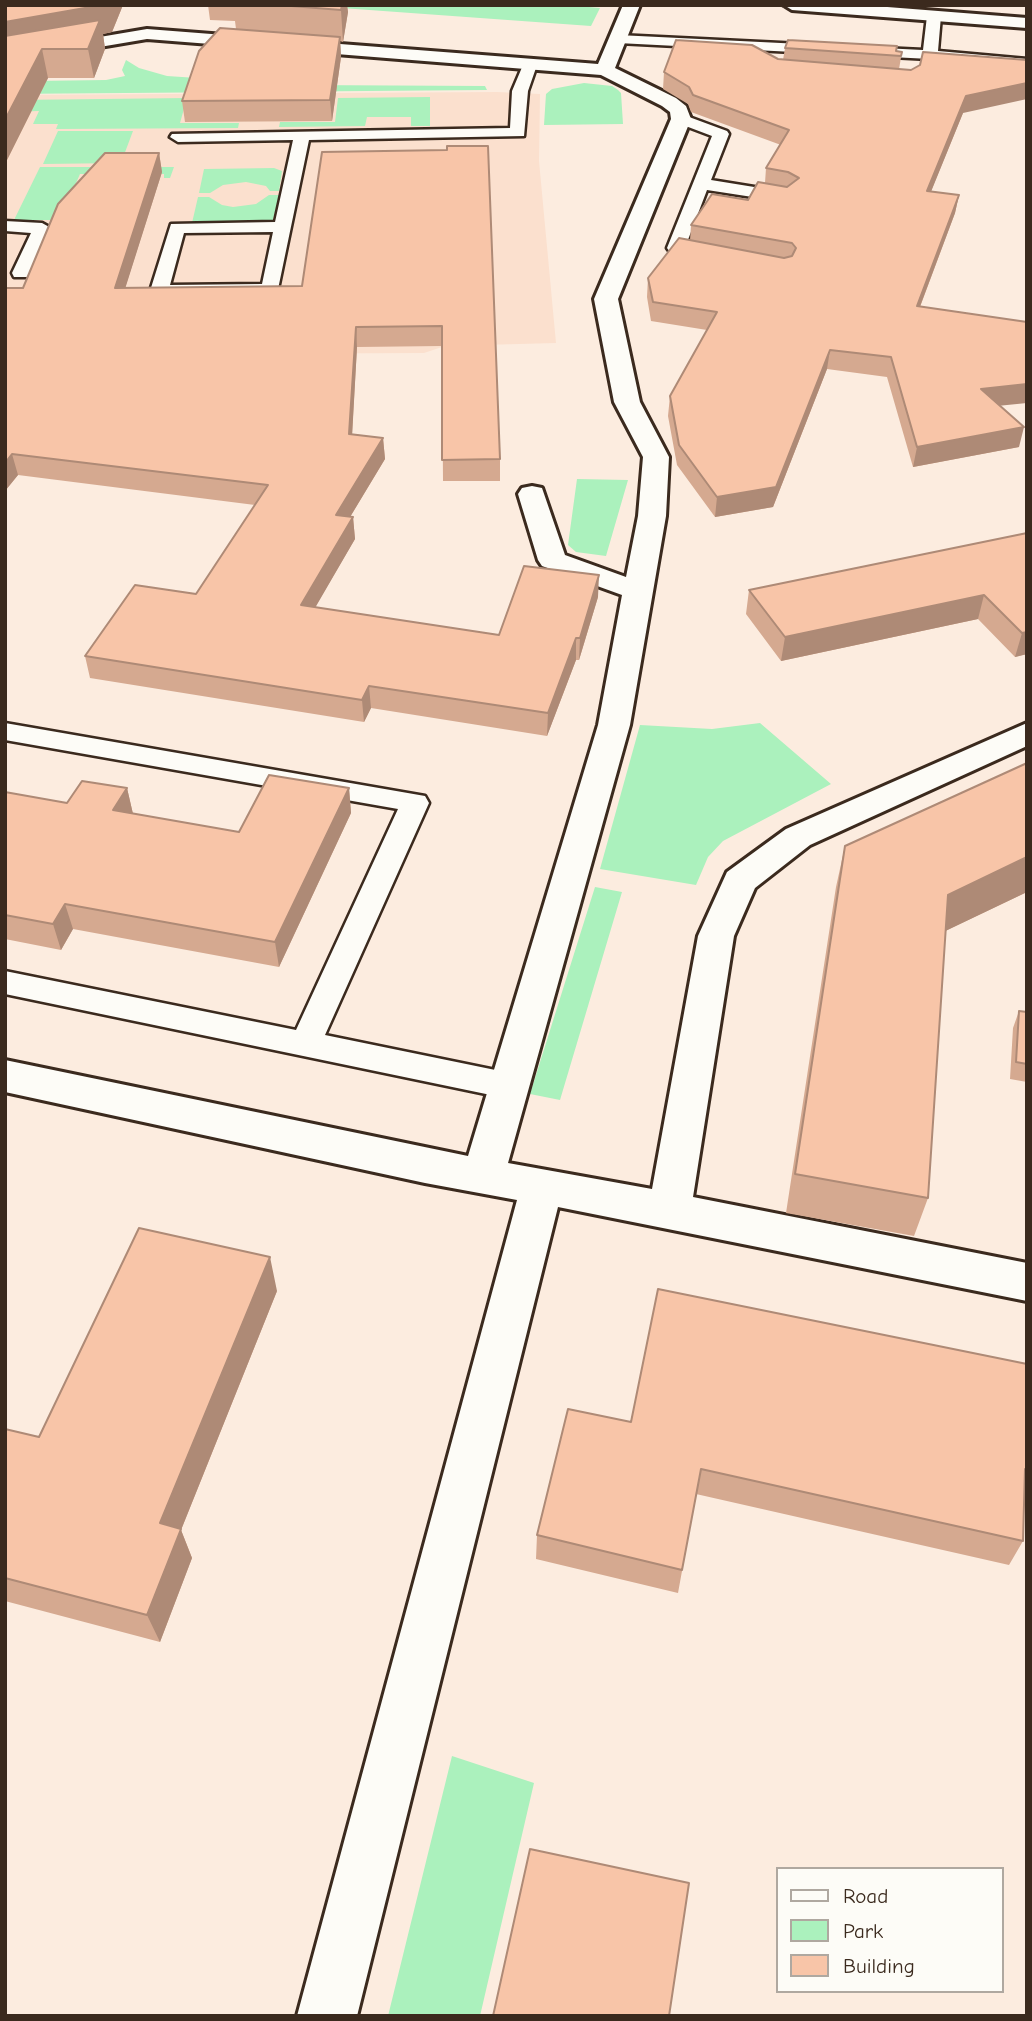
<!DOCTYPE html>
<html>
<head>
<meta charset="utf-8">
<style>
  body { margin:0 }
  #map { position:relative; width:1032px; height:2021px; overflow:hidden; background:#fcecdf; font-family:"Comic Neue",sans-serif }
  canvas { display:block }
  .frame { position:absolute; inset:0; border:7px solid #3b2a1e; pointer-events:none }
  .legend { position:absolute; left:776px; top:1867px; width:228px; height:126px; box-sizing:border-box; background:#fdfcf7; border:2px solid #afa8a0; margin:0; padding:9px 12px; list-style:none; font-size:21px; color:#3b2a1e }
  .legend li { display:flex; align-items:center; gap:14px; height:35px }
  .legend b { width:35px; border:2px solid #afa8a0 }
</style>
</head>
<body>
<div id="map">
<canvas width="1032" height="2021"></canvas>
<div class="frame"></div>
<ul class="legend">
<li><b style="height:9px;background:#fdfcf7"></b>Road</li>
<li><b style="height:19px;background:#abf1bd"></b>Park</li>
<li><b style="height:19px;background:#f8c5a8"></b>Building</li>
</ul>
</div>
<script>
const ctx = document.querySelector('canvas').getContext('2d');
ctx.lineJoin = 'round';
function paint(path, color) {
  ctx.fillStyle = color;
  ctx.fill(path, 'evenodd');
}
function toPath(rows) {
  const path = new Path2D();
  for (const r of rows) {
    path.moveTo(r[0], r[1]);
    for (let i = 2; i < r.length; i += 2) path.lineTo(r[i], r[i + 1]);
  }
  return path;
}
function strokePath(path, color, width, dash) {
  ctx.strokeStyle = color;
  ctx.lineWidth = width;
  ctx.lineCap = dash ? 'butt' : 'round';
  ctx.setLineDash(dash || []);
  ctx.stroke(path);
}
const built = toPath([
  [497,92,540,94,539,161,556,343,445,346,424,353,5,355,5,95]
]);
const green = toPath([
  [300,5,567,5,600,8,591,26],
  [126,60,139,68,167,76,303,85,485,86,487,90,5,94,33,81,106,80,125,76,122,70],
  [584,83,612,86,618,90,621,93,623,124,544,125,546,94,552,89],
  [430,97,430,126,411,126,411,117,367,117,365,126,279,127,280,122,335,122,338,98],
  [187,98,180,123,239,123,238,128,56,129,58,124,33,124,39,111,8,112,14,100],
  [58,131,133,131,121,163,43,164],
  [40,167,174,167,170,178,164,178,164,174,80,174,60,220,14,220],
  [274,168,282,171,279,191,270,191,266,186,246,182,223,185,210,193,199,193,204,169],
  [269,195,279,195,273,220,263,223,192,223,198,197,209,197,222,205,233,207,256,204],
  [577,479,628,480,606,556,576,552,568,545],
  [760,723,831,784,723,841,708,857,696,885,600,869,640,725,712,729],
  [595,887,622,892,560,1100,530,1094],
  [452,1756,534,1783,480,2016,388,2016]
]);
const lane = toPath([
  [934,12,941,16,938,51,1027,59,1027,67,930,59,618,43,611,39,618,35,923,50,927,16,934,12],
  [530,61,537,65,528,91,524,136,309,140,277,294,159,297,150,291,171,224,275,222,293,140,178,142,170,137,172,134,510,128,512,91,523,65,530,61],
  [273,232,262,284,170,285,184,233,273,232],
  [681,114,727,131,729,134,711,180,785,192,794,197,785,202,707,190,686,245,714,250,717,254,714,258,708,259,670,252,667,248,712,136,675,122,673,119,675,116,681,114],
  [5,221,42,223,51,228,28,277,14,277,12,273,31,233,5,231,5,221],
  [5,723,425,796,429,803,325,1035,510,1073,522,1077,526,1086,522,1095,510,1099,5,994,5,971,296,1030,398,809,5,740,5,723]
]);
const street = toPath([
  [623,5,640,5,615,68,676,98,686,106,691,119,618,299,640,402,669,457,666,516,630,725,508,1163,652,1189,698,936,727,872,786,829,1027,723,1027,746,810,845,755,888,734,936,693,1197,1027,1263,1027,1301,558,1207,357,2016,297,2016,517,1200,425,1183,5,1092,5,1060,468,1156,598,725,622,595,542,566,538,560,518,494,522,488,532,486,542,488,565,555,626,577,638,516,643,457,614,402,594,299,671,119,670,112,662,106,601,75,147,39,5,63,5,53,147,29,598,64,623,5]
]);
const secondary = toPath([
  [784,5,862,5,1027,18,1027,28,792,10,784,5]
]);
const wall = toPath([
  [5,5,123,5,112,32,103,34,105,49,94,78,48,78,5,164],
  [208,5,347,5,348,12,343,42,340,41,341,57,332,121,185,122,182,101,236,29,235,21,210,20],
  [785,48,902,52,899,69,963,113,931,191,959,195,955,213,920,307,1000,406,1019,447,913,467,887,377,827,369,773,507,715,517,677,465,668,416,670,396,707,330,651,321,647,297,648,278,690,240,691,225,748,200,765,183,766,168,781,145,691,112,688,104,663,89,664,72,778,59,783,60],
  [447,150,500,459,500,481,443,481,442,346,357,347,352,434,383,438,385,459,350,517,353,517,355,539,315,607,499,635,598,597,579,660,576,660,547,736,371,708,364,722,90,678,85,656,196,594,255,505,18,475,5,491,5,288,23,288,159,153,162,172,125,288,302,286],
  [1027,533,1027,654,1015,657,978,619,781,661,746,614,749,590],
  [127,788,133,814,239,832,349,788,351,813,279,967,73,929,61,950,5,939,5,792,67,803],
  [845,846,1027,892,945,931,928,1198,914,1236,786,1213,836,887],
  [1019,1011,1027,1012,1027,1082,1010,1079,1013,1028],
  [277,1291,181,1530,192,1558,160,1642,5,1601,5,1429,39,1437],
  [1027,1364,1027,1497,1024,1496,1023,1541,1009,1565,696,1494,678,1593,536,1559,537,1535,631,1422]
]);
const shadedWall = toPath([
  [102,5,123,5,112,32,103,34,105,49,94,78,88,49,94,35,5,51,5,22],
  [342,5,347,5,348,12,343,42,341,10],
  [340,37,341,57,332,121,330,100],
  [42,49,48,78,5,164,5,120],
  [1027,83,1027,99,963,113,924,209,927,191,966,96],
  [159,153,162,172,119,308,115,288],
  [959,195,955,213,913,325,917,306],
  [356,327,357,347,351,455,349,434],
  [830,350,827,369,773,507,715,517,717,497],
  [1027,384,1027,403,977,408,981,389],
  [1024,427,1019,447,913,467,917,447],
  [383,438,385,459,338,537,336,515],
  [12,454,18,475,5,491,5,463],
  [353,517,355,539,304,627,301,605],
  [599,575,598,597,579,660,580,638],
  [984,595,978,619,781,661,785,637],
  [1027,632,1027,654,1015,657,1022,633],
  [576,638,576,660,547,736,548,713],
  [369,686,371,708,364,722,362,700],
  [127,788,133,814,113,810],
  [349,788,351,813,279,967,275,942],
  [1027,857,1027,892,935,936,948,895],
  [65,904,73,929,61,950,53,924],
  [270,1257,277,1291,181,1530,192,1558,160,1642,147,1615,160,1523]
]);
const building = toPath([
  [5,5,102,5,5,22,5,5],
  [279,5,342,5,341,10,279,5],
  [100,20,88,49,42,49,5,120,5,36,100,20],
  [220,28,340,37,330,100,182,101,199,51,220,28],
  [676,40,752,45,778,59,911,70,920,65,923,52,1027,60,1027,83,966,96,927,191,959,195,917,306,1027,322,1027,384,981,389,1024,427,917,447,891,357,830,350,776,487,717,497,679,445,670,396,717,312,653,302,648,278,679,238,784,258,792,256,796,248,792,243,691,225,712,194,748,200,758,182,787,187,799,178,788,172,766,168,789,130,693,95,689,87,664,72,676,40],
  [788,40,897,46,896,51,902,52,901,56,785,48,788,40],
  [447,146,488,146,500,459,442,460,442,326,356,327,349,434,383,438,336,515,353,517,301,605,499,635,524,566,599,575,580,638,576,638,548,713,369,686,362,700,85,656,135,585,196,594,268,485,12,454,5,463,5,288,23,288,58,204,105,153,159,153,115,288,302,286,322,152,447,150,447,146],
  [1027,533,1027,632,1022,633,984,595,785,637,749,590,1027,533],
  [1027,763,1027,857,948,895,928,1198,795,1174,845,846,1027,763],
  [269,775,349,788,275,942,65,904,53,924,5,915,5,792,67,803,82,781,127,788,113,810,239,832,269,775],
  [1019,1011,1027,1012,1027,1064,1016,1062,1019,1011],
  [139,1228,270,1257,160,1523,181,1529,147,1615,5,1578,5,1429,39,1437,139,1228],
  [658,1289,1027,1364,1027,1469,1025,1469,1023,1541,701,1469,682,1570,537,1535,568,1409,631,1422,658,1289],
  [530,1849,689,1883,669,2016,493,2016,530,1849]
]);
paint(built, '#fbe0ce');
paint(green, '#abf1bd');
strokePath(lane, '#3b2a1e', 5);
strokePath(street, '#3b2a1e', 6);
strokePath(secondary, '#3b2a1e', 6);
paint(lane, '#fdfcf7');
paint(street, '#fdfcf7');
paint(secondary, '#fdfcf7');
paint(wall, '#d5a990');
paint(shadedWall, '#ae8a76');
paint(building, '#f8c5a8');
strokePath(building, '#ae8a76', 2);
</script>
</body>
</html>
